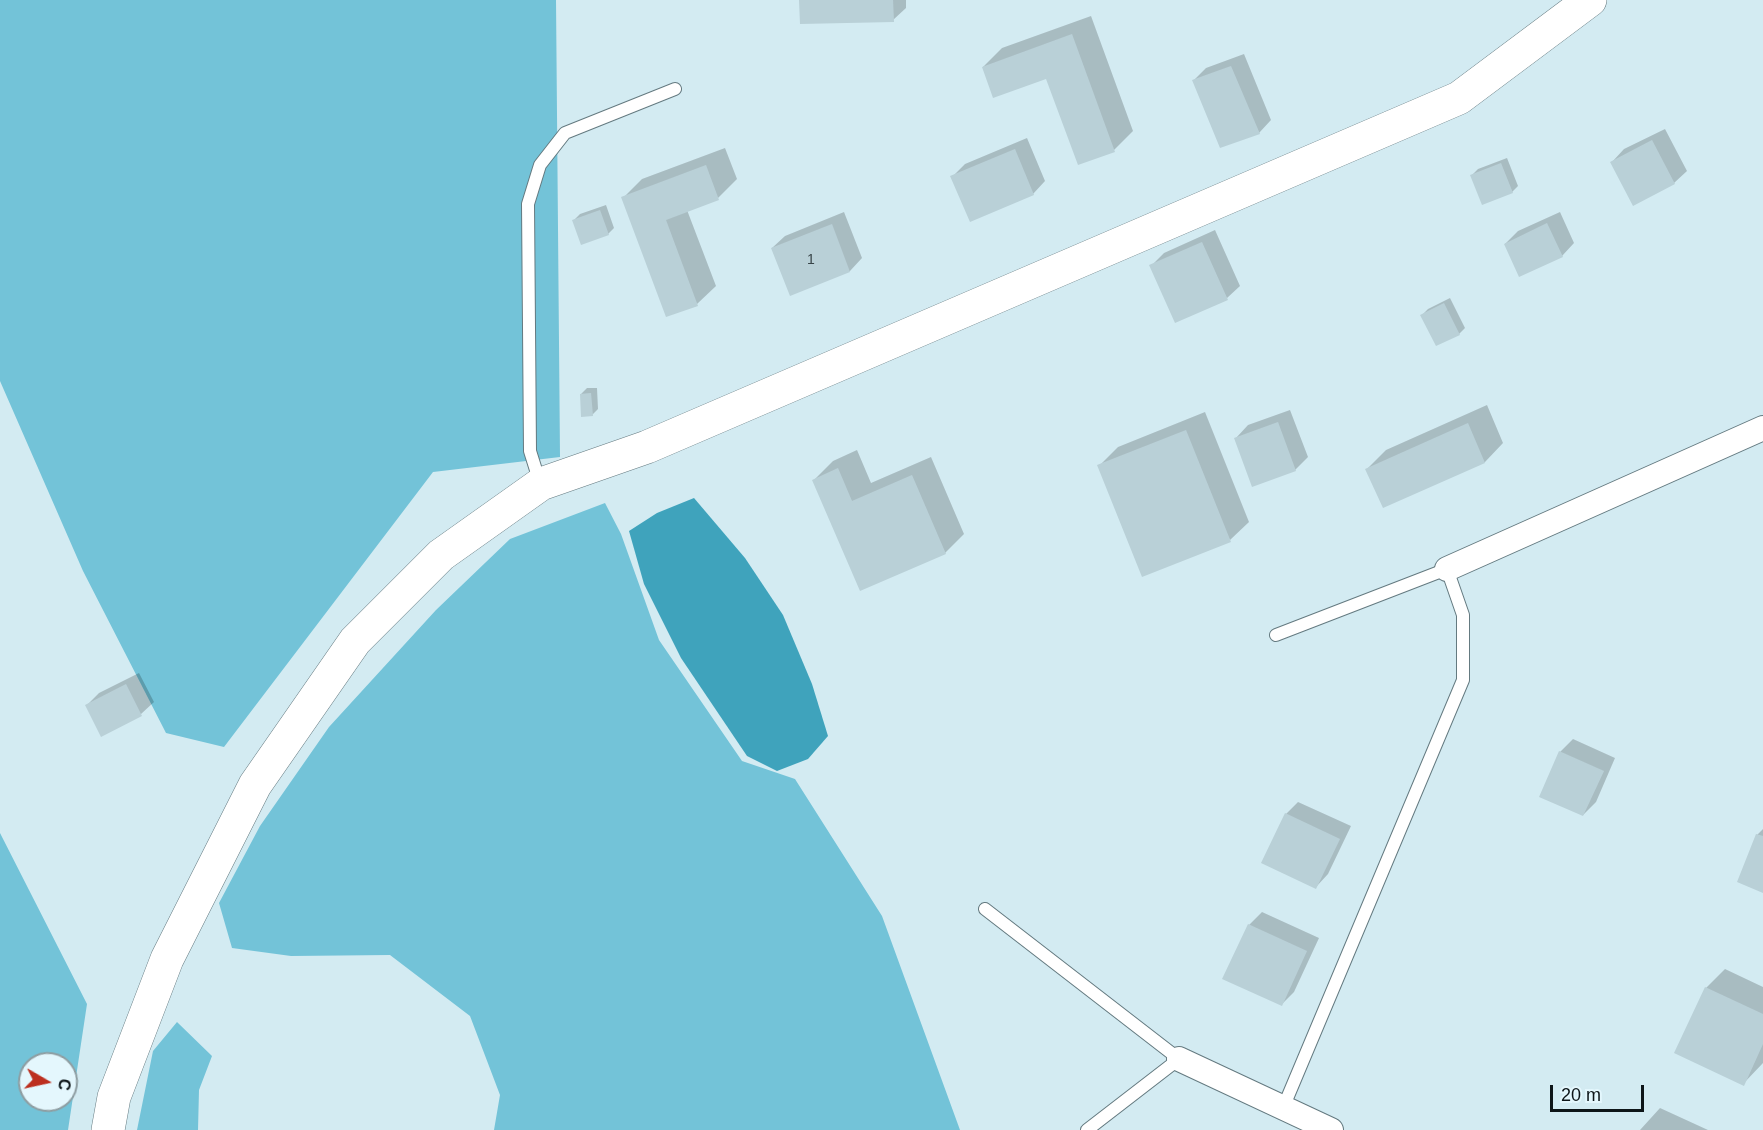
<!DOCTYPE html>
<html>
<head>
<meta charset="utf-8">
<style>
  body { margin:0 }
  #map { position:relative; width:1763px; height:1130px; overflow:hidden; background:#d3ebf2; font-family:Arial,sans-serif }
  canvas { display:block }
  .north { position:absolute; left:18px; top:1052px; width:60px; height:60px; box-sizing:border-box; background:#e4f7fd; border:2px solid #8e9da1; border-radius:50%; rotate:99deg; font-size:16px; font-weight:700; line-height:24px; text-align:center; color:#0d1518 }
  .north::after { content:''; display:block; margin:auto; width:21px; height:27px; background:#bc2f1f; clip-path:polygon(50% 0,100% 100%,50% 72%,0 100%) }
  .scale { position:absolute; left:1550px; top:1085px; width:94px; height:27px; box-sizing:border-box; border:3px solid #0d1518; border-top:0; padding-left:8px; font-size:18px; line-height:21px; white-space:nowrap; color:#0d1518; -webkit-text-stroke:4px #e4f7fd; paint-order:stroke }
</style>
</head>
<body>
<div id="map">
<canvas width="1763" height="1130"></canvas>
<div class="north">С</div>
<div class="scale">20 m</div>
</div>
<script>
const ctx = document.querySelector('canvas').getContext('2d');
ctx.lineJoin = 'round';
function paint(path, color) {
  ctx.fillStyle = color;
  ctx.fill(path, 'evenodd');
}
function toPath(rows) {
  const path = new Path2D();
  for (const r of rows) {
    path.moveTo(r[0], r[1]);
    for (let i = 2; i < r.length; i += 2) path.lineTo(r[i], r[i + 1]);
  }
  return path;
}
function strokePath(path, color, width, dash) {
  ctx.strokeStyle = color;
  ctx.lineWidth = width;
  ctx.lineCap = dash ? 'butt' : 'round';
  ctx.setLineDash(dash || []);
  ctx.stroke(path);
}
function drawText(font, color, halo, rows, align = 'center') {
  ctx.font = font + ' Arial,sans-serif';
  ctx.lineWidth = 5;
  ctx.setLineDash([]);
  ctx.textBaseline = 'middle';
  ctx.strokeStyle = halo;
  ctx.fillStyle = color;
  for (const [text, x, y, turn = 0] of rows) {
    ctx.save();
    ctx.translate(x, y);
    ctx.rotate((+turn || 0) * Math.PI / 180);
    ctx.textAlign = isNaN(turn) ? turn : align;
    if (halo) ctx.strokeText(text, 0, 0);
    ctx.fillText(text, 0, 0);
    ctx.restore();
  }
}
const green = toPath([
  [0,0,556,0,560,457,433,472,224,747,166,733,83,571,0,381],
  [605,503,621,534,659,640,742,761,795,779,882,916,960,1130,494,1130,500,1095,470,1016,390,955,291,956,232,948,219,903,260,826,329,727,436,610,510,539],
  [0,833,87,1004,68,1130,0,1130],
  [30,1064,66,1064,66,1100,30,1100],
  [177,1022,212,1056,199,1090,198,1130,137,1130,153,1051]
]);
const water = toPath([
  [694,498,745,558,783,615,812,684,828,736,808,759,777,771,747,756,681,658,644,584,629,531,657,513]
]);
const shadow = toPath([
  [801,0,906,0,906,8,893,20],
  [1091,16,1133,131,1114,150,1079,163,1047,77,983,67,1002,48],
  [1244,54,1271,120,1259,133,1194,80,1206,68],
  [1665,129,1687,171,1674,183,1612,162,1624,149],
  [1027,138,1045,181,1033,194,952,177,965,164],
  [725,148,737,179,718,198,687,210,716,286,697,304,623,198,642,179],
  [1507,158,1518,186,1512,192,1472,175,1478,169],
  [606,205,614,228,608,234,574,220,580,214],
  [844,212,862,258,850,271,791,294,772,248,785,236],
  [1560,212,1574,243,1562,256,1505,244,1518,231],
  [1215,230,1240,286,1227,298,1151,266,1164,253],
  [1450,298,1465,328,1459,334,1422,315,1428,309],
  [587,388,597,388,598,409,592,415,581,394],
  [1487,405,1503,443,1485,462,1384,506,1367,469,1386,450],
  [1290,410,1308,457,1295,470,1236,438,1248,425],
  [1205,412,1249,522,1230,540,1099,466,1118,447],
  [857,450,871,483,931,457,964,534,945,553,814,480,833,461],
  [139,673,154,702,141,714,102,735,87,705,99,693],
  [1573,739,1615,758,1596,802,1583,815,1560,752],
  [1298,802,1351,826,1328,874,1316,887,1286,814],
  [1763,829,1763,891,1757,835],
  [1262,912,1319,938,1294,992,1282,1004,1249,925],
  [1725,969,1763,987,1763,1063,1743,1084,1706,988],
  [1660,1108,1708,1130,1640,1130]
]);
const building = toPath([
  [799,0,893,0,894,22,800,24],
  [1072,34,1115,152,1078,165,1046,79,993,98,982,67],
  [1231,66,1260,134,1220,148,1192,80],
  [1652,140,1675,184,1633,206,1610,162],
  [1015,149,1034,195,970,222,950,176],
  [1501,163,1513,193,1482,205,1470,175],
  [706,165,719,200,666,220,698,306,666,317,621,197],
  [600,210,609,235,581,245,572,220],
  [1547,223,1563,257,1519,277,1504,244],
  [832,224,850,272,790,296,771,248],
  [1202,242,1228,300,1175,323,1149,265],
  [1444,303,1460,335,1436,346,1420,315],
  [591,393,593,416,581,417,580,394],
  [1278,422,1296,471,1252,487,1234,438],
  [1468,423,1485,463,1383,508,1365,469],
  [1186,430,1231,542,1142,577,1097,465],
  [838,468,852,501,912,475,946,554,860,591,812,480],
  [126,684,142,716,101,737,85,705],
  [1559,751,1604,771,1583,816,1539,797],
  [1285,813,1340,839,1316,889,1261,863],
  [1756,834,1763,836,1763,893,1737,882],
  [1248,924,1307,951,1282,1006,1222,979],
  [1705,987,1763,1014,1763,1044,1744,1086,1674,1053]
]);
const lane = toPath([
  [540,483,530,451,528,204,540,165,565,133,675,89],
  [1276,635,1447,569,1463,615,1463,680,1283,1108],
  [985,909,1179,1059,1087,1130]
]);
const street = toPath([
  [1447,569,1763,428],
  [1179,1059,1331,1130]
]);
const secondary = toPath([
  [108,1130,114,1097,167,959,255,785,355,641,441,555,541,484,647,447,1459,98,1590,0]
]);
const numberNames = [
  ["1",811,260]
];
paint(green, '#73c3d8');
paint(water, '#3fa3bc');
paint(shadow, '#0003');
paint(building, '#b9d0d7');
strokePath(lane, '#647a80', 14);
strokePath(street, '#647a80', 26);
strokePath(secondary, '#647a80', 34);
strokePath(lane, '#fff', 12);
strokePath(street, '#fff', 24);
strokePath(secondary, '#fff', 33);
drawText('14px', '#384448', null, numberNames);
</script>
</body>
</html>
